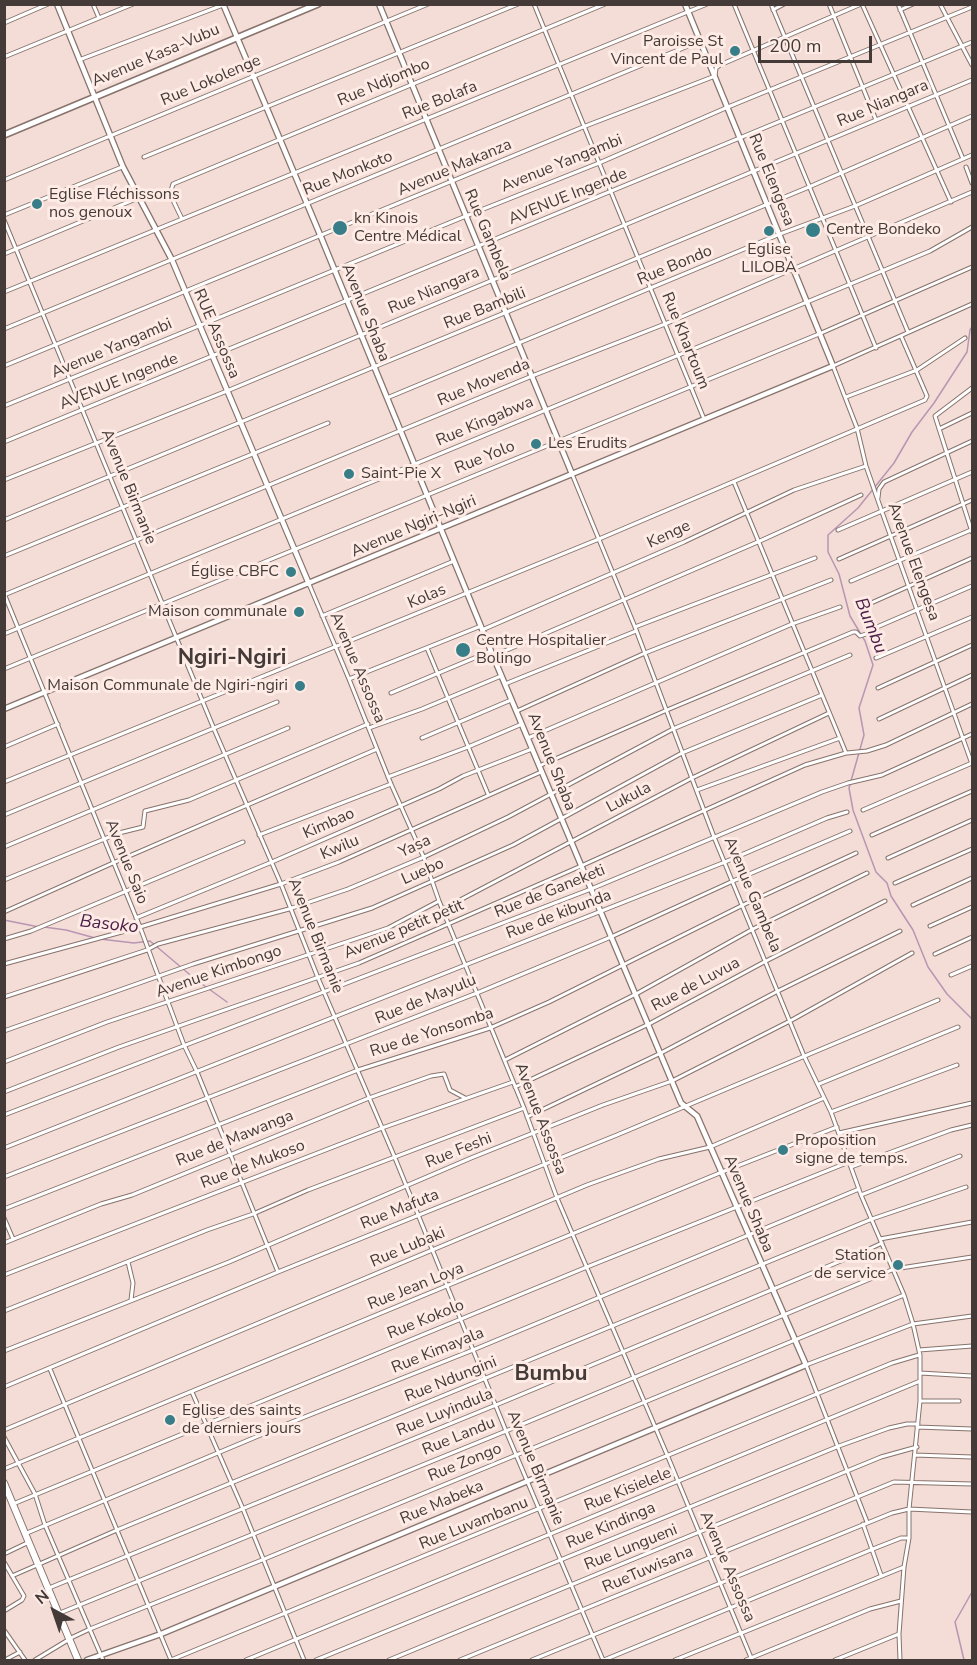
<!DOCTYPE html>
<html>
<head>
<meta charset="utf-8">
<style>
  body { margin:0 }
  #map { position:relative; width:977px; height:1665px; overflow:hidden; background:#f3ddd6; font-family:"Nunito Sans",sans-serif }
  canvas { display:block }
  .frame { position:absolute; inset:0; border:6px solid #443b38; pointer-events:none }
  .north { position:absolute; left:24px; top:1581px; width:60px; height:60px; -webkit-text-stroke:4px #feebe5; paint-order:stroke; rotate:320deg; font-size:16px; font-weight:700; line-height:24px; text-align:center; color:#443b38 }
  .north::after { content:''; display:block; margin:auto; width:21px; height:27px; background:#443b38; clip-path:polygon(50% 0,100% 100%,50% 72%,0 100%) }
  .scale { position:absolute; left:758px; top:36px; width:114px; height:27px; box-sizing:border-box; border:3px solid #443b38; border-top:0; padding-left:8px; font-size:18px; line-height:21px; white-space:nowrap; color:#443b38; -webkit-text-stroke:4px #feebe5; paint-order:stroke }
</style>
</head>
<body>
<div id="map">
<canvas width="977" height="1665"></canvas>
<div class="frame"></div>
<div class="north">N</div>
<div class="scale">200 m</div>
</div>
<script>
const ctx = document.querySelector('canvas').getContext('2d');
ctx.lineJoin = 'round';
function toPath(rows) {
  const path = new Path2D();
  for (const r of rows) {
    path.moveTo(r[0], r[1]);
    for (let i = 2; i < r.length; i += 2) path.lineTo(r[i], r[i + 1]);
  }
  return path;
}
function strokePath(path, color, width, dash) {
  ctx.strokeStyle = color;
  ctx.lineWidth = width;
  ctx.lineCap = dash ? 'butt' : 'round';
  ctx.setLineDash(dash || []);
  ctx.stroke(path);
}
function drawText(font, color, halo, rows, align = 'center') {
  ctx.font = font + ' "Nunito Sans",sans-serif';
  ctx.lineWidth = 6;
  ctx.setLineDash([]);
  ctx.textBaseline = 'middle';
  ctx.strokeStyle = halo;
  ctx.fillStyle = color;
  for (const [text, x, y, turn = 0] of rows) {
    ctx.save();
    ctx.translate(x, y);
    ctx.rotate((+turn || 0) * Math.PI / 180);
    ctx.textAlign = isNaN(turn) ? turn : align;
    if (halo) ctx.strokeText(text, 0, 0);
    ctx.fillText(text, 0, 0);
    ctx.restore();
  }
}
const stream = toPath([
  [972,327,970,330,967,352,934,403,912,432,894,463,858,508,828,535,828,552,839,574,850,616,865,641,873,665,859,708,864,735,849,788,853,810,876,872,887,883,891,896,913,930,928,967,947,994,972,1019],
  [4,920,39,927],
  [44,927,66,930,95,938],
  [100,939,134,943,150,941,195,979,227,1002],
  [964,1660,955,1622,972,1592]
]);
const street = toPath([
  [93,4,99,18],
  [534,4,704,419],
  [734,4,876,348],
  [771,4,908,332],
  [829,4,876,120],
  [862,4,951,202],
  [898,4,963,159],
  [940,4,972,65],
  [773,10,784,4],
  [900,10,913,4],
  [4,23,48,4],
  [4,57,133,4],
  [79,60,223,5],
  [144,157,518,4],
  [966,167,972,183],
  [4,180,428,4],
  [4,215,122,167],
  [182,219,170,194,173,184,605,4],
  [4,220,214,729,281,884,318,978,395,1158,506,1431,603,1660],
  [4,254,138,198],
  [4,292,707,4],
  [972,304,833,366,857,428,866,466,882,512,972,764],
  [4,329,700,41],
  [4,366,583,127,715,76,716,68,720,65,861,4],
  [972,388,935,416,972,532],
  [846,397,917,370,965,338],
  [387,398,780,234,855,206,972,155],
  [4,406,466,216,599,163,728,107,972,7],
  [939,429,972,413],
  [4,442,972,42],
  [572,474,635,627,714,837,804,1056,831,1112,861,1195,904,1295,913,1324,920,1355,920,1401,909,1509,909,1538,904,1567,899,1634,900,1660],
  [4,480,227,391,972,80],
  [878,498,879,489,884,482,972,441],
  [4,520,809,187,972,116],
  [838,530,972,472],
  [4,556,328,423],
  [839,559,972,500],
  [851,581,971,530],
  [309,584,349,679,391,784,424,858,439,901,524,1108,557,1198,668,1457,752,1660],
  [4,595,532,376,665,324,972,192],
  [5,596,140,927,184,1045,197,1072,278,1272],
  [860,608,972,558],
  [322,616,454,561],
  [635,627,815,558],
  [482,630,684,542,794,490,866,466],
  [4,634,882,271,930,251,972,227],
  [427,648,488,794],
  [493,656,760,541,861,495],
  [876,658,972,617],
  [4,669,819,334,972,267],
  [349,679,481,626],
  [505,684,636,631],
  [878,688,972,645],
  [391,693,491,651],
  [517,711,645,653,831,580],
  [879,719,972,675],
  [369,728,422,709,501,676],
  [422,738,511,700],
  [528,738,792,624,840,607],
  [4,747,58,724],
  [847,753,867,751,886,745,972,704],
  [539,766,667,710,853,632,856,632,860,636,866,634,877,627,972,586],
  [388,777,468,747,522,724],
  [4,782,599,539,925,400,927,396,901,336],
  [697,790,840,738],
  [863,810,972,763],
  [4,815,277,702],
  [259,835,391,784],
  [872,835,972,791],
  [4,847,288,728],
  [888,858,972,820],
  [4,880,119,833,143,827,145,811,189,800,368,724],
  [895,883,972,849],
  [913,905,972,878],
  [443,909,692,778,829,713],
  [4,912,113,863,377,749],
  [136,918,272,862,439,789,463,776,532,749],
  [930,926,972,907],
  [4,939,31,931,243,842],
  [935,954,972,937],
  [4,964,140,927,281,884,339,862,541,772],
  [951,975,972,966],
  [4,997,147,950,158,944,289,909,348,889,424,857,508,817,673,729,850,655],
  [4,1031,193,964,372,908,513,845,682,753,822,695],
  [505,1060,636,994,753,929,867,873],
  [4,1062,107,1022,388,928,439,901],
  [819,1084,958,1027],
  [515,1087,649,1024,766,961,885,901],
  [4,1092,119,1047,359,963,581,866,805,765,846,753,734,482],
  [831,1112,957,1065],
  [4,1115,591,889,822,792,848,783,882,775,972,734],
  [527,1117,661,1053,778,991,900,931],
  [839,1133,972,1103],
  [4,1148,725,862,827,818,847,812],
  [851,1167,951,1130,972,1125],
  [4,1177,477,993,611,937,733,881,850,831],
  [861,1195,960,1156],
  [4,1209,358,1070,490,1028,549,1002,743,905,856,853],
  [4,1218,13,1239],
  [880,1239,972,1222],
  [4,1243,101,1204,132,1195,369,1098,431,1076,444,1074,450,1090,465,1098],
  [128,1262,133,1283,131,1300],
  [4,1275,382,1128,513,1082],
  [4,1311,207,1230,253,1214,308,1190,524,1108],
  [919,1350,972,1346],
  [4,1351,229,1262,471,1158,603,1105,672,1081,790,1021,912,953],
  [50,1369,171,1660],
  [920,1373,972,1376],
  [4,1387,278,1272,617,1135,938,1000],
  [192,1392,243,1509,304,1660],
  [920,1401,959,1401],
  [917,1427,972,1429],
  [4,1430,587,1185,659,1159,710,1147,824,1098],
  [4,1437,35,1494,45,1525,103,1660],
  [915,1455,972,1457],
  [4,1469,722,1172,837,1127],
  [13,1504,587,1267,849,1162],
  [867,1522,806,1365,913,1324,972,1316],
  [863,1524,881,1575],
  [27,1533,282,1426,473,1350,859,1189],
  [4,1554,27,1543],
  [4,1562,24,1596,22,1600,4,1611],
  [12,1576,117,1530,872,1219,966,1187],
  [49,1588,496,1405,867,1250,882,1243],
  [60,1613,506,1431,894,1269,972,1257],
  [4,1630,25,1660],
  [5,1660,20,1652],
  [35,1660,73,1637,90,1629,262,1560,904,1295],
  [171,1660,892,1363,919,1355],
  [246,1660,920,1381],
  [316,1660,839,1446,889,1428,907,1424,918,1424],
  [389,1660,881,1457,917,1447],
  [460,1660,894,1482,972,1484],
  [532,1660,892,1513,909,1509,972,1512],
  [604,1660,873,1549,901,1538,909,1538],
  [675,1660,904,1567],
  [746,1660,870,1609,901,1601],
  [835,1660,899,1634]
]);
const secondary = toPath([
  [57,4,123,167,172,260,309,584],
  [379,4,572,474],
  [4,709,833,366,685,4],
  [87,1660,161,1634,806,1365,697,1116,681,1103,491,651,321,237,223,4]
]);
const primary = toPath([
  [4,135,318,4]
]);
const highway = toPath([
  [4,1483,78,1660]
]);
const markers = [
  [735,51,6,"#377e88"],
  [37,204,6,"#377e88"],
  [340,228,8,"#377e88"],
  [813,230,8,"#377e88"],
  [769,231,6,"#377e88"],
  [536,444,6,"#377e88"],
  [349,474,6,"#377e88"],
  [291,572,6,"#377e88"],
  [299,612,6,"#377e88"],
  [463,650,8,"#377e88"],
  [300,686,6,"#377e88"],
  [783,1150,6,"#377e88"],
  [898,1265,6,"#377e88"],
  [170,1420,6,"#377e88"]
];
const poiNames = [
  ["Paroisse St",723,42,"right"],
  ["Vincent de Paul",723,60,"right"],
  ["Eglise Fléchissons",49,195],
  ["nos genoux",49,213],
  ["kn Kinois",354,219],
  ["Centre Médical",354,237],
  ["Centre Bondeko",826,230],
  ["Eglise",769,250,"center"],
  ["LILOBA",769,268,"center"],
  ["Les Erudits",548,444],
  ["Saint-Pie X",361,474],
  ["Église CBFC",279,572,"right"],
  ["Maison communale",287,612,"right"],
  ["Centre Hospitalier",476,641],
  ["Bolingo",476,659],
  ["Maison Communale de Ngiri-ngiri",288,686,"right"],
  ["Proposition",795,1141],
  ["signe de temps.",795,1159],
  ["Station",886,1256,"right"],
  ["de service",886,1274,"right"],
  ["Eglise des saints",182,1411],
  ["de derniers jours",182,1429]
];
const streetNames = [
  ["Avenue Kasa-Vubu",156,56,-23],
  ["Rue Lokolenge",211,81,-23],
  ["Rue Ndjombo",384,83,-23],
  ["Rue Bolafa",440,101,-22],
  ["Rue Niangara",883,104,-23],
  ["Avenue Yangambi",562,164,-22],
  ["Avenue Makanza",455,168,-23],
  ["Rue Monkoto",348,174,-22],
  ["Rue Elengesa",771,180,68],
  ["AVENUE Ingende",568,197,-22],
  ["Rue Gambela",487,235,67],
  ["Rue Bondo",675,266,-23],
  ["Rue Niangara",434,291,-23],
  ["Rue Bambili",485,309,-22],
  ["Avenue Shaba",365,313,68],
  ["RUE Assossa",216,334,67],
  ["Rue Khartoum",685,341,68],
  ["Avenue Yangambi",112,349,-23],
  ["AVENUE Ingende",119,382,-22],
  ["Rue Movenda",484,383,-23],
  ["Rue Kingabwa",485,422,-23],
  ["Rue Yolo",485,458,-22],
  ["Avenue Birmanie",128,487,68],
  ["Avenue Ngiri-Ngiri",414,527,-23],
  ["Kenge",669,535,-25],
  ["Avenue Elengesa",913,562,70],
  ["Kolas",427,597,-23],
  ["Avenue Assossa",357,668,67],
  ["Avenue Shaba",551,762,68],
  ["Lukula",629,798,-28],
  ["Kimbao",329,824,-24],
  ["Yasa",415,847,-25],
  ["Kwilu",340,848,-23],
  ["Avenue Saio",126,862,68],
  ["Luebo",423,872,-24],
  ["Rue de Ganeketi",550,892,-22],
  ["Avenue Gambela",752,895,67],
  ["Rue de kibunda",559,915,-21],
  ["Avenue petit petit",404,930,-23],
  ["Avenue Birmanie",315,936,68],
  ["Avenue Kimbongo",219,972,-19],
  ["Rue de Luvua",696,985,-28],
  ["Rue de Mayulu",426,1000,-22],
  ["Rue de Yonsomba",432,1033,-18],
  ["Avenue Assossa",540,1119,69],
  ["Rue de Mawanga",235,1139,-22],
  ["Rue Feshi",459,1151,-22],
  ["Rue de Mukoso",253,1165,-21],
  ["Avenue Shaba",748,1204,67],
  ["Rue Mafuta",400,1210,-22],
  ["Rue Lubaki",408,1248,-23],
  ["Rue Jean Loya",416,1287,-22],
  ["Rue Kokolo",426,1320,-22],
  ["Rue Kimayala",438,1351,-22],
  ["Rue Ndungini",451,1380,-22],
  ["Rue Luyindula",445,1413,-22],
  ["Rue Landu",459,1437,-22],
  ["Rue Zongo",465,1463,-22],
  ["Avenue Birmanie",535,1468,67],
  ["Rue Kisielele",628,1490,-22],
  ["Rue Mabeka",442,1503,-23],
  ["Rue Luvambanu",474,1524,-22],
  ["Rue Kindinga",611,1526,-23],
  ["Rue Lungueni",631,1548,-22],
  ["Avenue Assossa",727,1567,67],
  ["RueTuwisana",648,1570,-23]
];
const waterNames = [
  ["Bumbu",870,626,68],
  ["Basoko",109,925,6]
];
const districtNames = [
  ["Ngiri-Ngiri",232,659],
  ["Bumbu",551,1375]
];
strokePath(stream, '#b896b3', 1.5);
strokePath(street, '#87736c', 5);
strokePath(secondary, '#87736c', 7);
strokePath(primary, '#87736c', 8);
strokePath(highway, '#87736c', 8);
strokePath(street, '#fff', 3);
strokePath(secondary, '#fff', 4.5);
strokePath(primary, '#fff', 5);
strokePath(highway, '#fff', 6);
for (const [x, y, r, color] of markers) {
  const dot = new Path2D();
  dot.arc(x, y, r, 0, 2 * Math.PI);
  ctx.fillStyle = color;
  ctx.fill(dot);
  strokePath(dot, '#feebe5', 2);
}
drawText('16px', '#443b38', '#feebe5', poiNames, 'left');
drawText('16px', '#443b38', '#feebe5', streetNames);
drawText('italic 18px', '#4c2048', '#feebe5', waterNames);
drawText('bold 22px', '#443b38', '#feebe5', districtNames);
</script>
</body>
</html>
